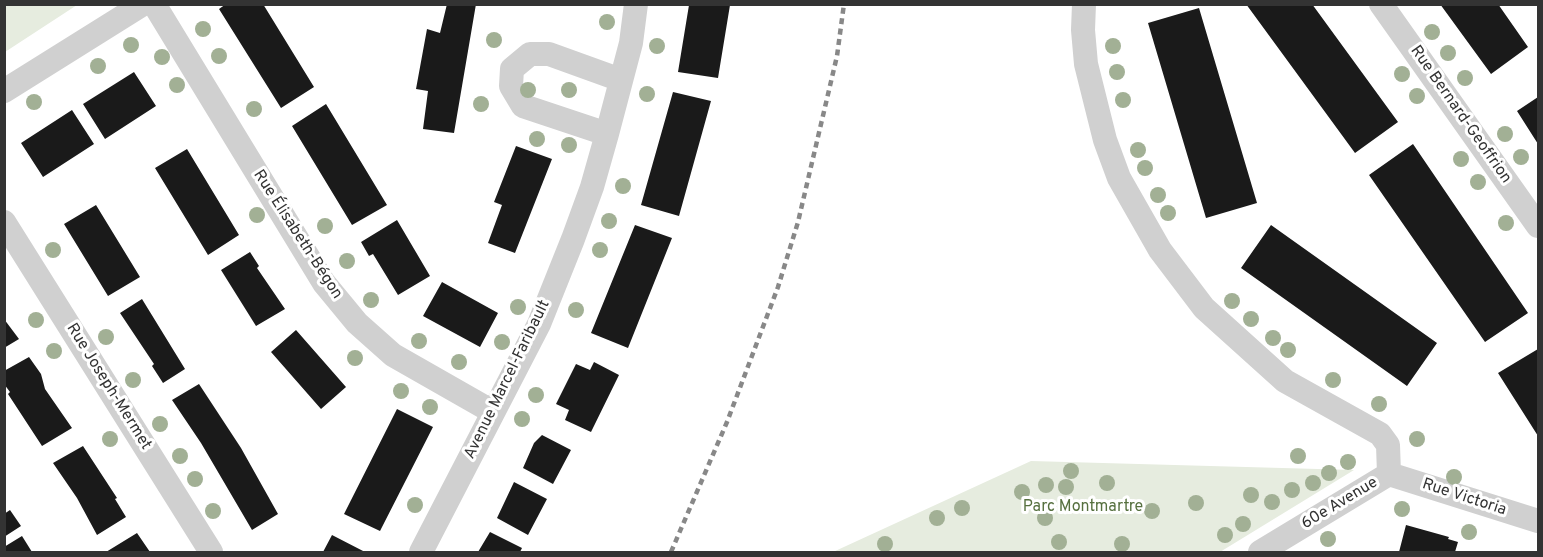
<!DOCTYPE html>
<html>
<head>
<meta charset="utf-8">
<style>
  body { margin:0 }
  #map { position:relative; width:1543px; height:557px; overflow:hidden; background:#fff; font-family:Overpass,sans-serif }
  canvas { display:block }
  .frame { position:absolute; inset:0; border:6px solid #333; pointer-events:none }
</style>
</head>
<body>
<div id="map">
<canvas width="1543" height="557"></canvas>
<div class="frame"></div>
</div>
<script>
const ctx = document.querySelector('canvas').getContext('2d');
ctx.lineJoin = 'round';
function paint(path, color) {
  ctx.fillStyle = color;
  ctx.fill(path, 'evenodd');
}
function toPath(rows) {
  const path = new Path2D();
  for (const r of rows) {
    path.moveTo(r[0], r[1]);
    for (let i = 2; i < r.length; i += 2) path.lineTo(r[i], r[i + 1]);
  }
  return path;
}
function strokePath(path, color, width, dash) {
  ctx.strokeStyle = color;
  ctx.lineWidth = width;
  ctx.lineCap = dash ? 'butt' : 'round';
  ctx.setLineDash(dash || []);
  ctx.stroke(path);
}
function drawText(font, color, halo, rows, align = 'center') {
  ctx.font = font + ' Overpass,sans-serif';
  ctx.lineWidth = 6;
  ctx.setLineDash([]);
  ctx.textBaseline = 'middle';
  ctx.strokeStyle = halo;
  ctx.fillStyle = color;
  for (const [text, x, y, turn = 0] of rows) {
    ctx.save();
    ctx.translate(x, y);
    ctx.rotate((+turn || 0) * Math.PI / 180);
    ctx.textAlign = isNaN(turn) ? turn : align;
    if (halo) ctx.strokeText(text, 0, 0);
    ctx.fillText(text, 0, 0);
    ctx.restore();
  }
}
const green = toPath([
  [5,4,77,4,77,5,5,52],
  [1031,461,1354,470,1220,552,833,552]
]);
const building = toPath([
  [226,4,263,4,314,87,281,108,219,9],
  [447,4,476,4,454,133,423,129,428,91,416,89,427,29,440,33],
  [1246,4,1312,4,1398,122,1355,153],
  [1440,4,1498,4,1528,47,1491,74],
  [689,5,730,5,718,78,678,72],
  [1199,8,1257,203,1206,218,1148,23],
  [134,72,156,106,105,139,83,104],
  [673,92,711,101,679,216,641,205],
  [1538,97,1538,144,1517,111],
  [326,104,387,205,352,225,292,126],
  [72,110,94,144,43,177,21,143],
  [1413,144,1528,313,1485,342,1369,175],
  [516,146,552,159,515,253,488,243,502,205,494,202],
  [187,149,239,235,208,255,155,168],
  [96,205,140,277,108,296,64,224],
  [397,220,430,276,398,295,373,254,369,256,361,242],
  [635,225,672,238,628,348,591,333],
  [1271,225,1437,343,1407,386,1241,268],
  [250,252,259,266,257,268,285,309,256,326,221,270],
  [442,282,498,313,480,347,423,316],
  [142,299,185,369,163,383,152,366,154,364,120,313],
  [4,319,19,339,4,348],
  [296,330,346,387,321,409,271,352],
  [1538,349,1538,436,1498,373],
  [29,357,41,374,45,389,72,428,42,446,8,394,10,392,4,384,4,371],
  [594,362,619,375,591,432,565,420,569,410,556,404,576,364,590,370],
  [199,384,241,448,278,514,252,530,201,443,172,400],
  [397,409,433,427,380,531,344,514],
  [542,435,571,450,553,484,523,468,534,443],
  [83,446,117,498,115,499,126,517,97,535,77,498,53,463],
  [514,482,547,499,528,535,497,518],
  [10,510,21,526,4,537,4,514],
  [1406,525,1449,537,1448,539,1458,542,1455,552,1399,552],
  [490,532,522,548,520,552,478,552],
  [137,533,150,552,106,552],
  [332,535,365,552,323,552],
  [22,536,32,552,4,552,4,547]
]);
const minor = toPath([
  [154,4,324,283,357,323,393,355,493,412],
  [1084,4,1083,30,1086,64,1105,140,1119,178,1160,250,1204,308,1285,381,1380,434,1388,445,1389,474],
  [1381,4,1538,226],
  [4,91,143,4],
  [607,134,523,106,511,86,512,69,530,54,549,54,621,80],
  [4,222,211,552],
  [1389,474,1538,521],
  [421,552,539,324,573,239,592,187,607,134,631,43,636,4],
  [1260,552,1389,474]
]);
const rail = toPath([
  [671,552,727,422,778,287,798,222,837,56,844,4]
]);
const trees = [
  [607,22],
  [203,29],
  [1432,32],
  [494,40],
  [131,45],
  [657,46],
  [1113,46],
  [1448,53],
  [219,56],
  [162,57],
  [98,66],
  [1117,72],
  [1402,74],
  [1465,78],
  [177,85],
  [528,90],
  [569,90],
  [647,94],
  [1417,96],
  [1123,100],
  [34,102],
  [481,104],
  [254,109],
  [1505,134],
  [537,139],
  [569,145],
  [1138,150],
  [1521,157],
  [1461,159],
  [1145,168],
  [1478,182],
  [623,186],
  [1158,195],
  [1168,213],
  [257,215],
  [609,221],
  [1506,223],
  [325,226],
  [53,250],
  [600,250],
  [347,261],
  [371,300],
  [1232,301],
  [518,307],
  [576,310],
  [1251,319],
  [36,320],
  [106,337],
  [1273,338],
  [419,341],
  [502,342],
  [1288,350],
  [54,351],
  [355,358],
  [459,362],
  [133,380],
  [1333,380],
  [401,391],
  [536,395],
  [1379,404],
  [430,407],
  [522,419],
  [160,424],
  [110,439],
  [1417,439],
  [180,456],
  [1298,456],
  [1348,462],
  [1071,471],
  [1329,473],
  [1454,477],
  [195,479],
  [1107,483],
  [1313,483],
  [1046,485],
  [1066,487],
  [1292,490],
  [1022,492],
  [1251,495],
  [1272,502],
  [1196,503],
  [415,505],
  [962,508],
  [1402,509],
  [213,511],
  [1152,511],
  [937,518],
  [1045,518],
  [1243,524],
  [1469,532],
  [1225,535],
  [1328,539],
  [1059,542],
  [885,544],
  [1122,544]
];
const streetNames = [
  ["Rue Bernard-Geoffrion",1460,115,55],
  ["Rue Élisabeth-Bégon",297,235,57],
  ["Avenue Marcel-Faribault",508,380,-64],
  ["Rue Joseph-Mermet",108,387,58],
  ["Rue Victoria",1464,498,18],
  ["60e Avenue",1340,504,-31]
];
const parkNames = [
  ["Parc Montmartre",1083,508]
];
paint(green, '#e6ecdf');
paint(building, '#1a1a1a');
strokePath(minor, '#d0d0d0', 24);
strokePath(rail, '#888', 4.5, [6, 4.5]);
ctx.fillStyle = '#a2b095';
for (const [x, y] of trees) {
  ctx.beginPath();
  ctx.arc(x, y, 8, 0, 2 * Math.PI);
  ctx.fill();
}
drawText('16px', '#333', '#fff', streetNames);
drawText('16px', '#56703f', '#fff', parkNames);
</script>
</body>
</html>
